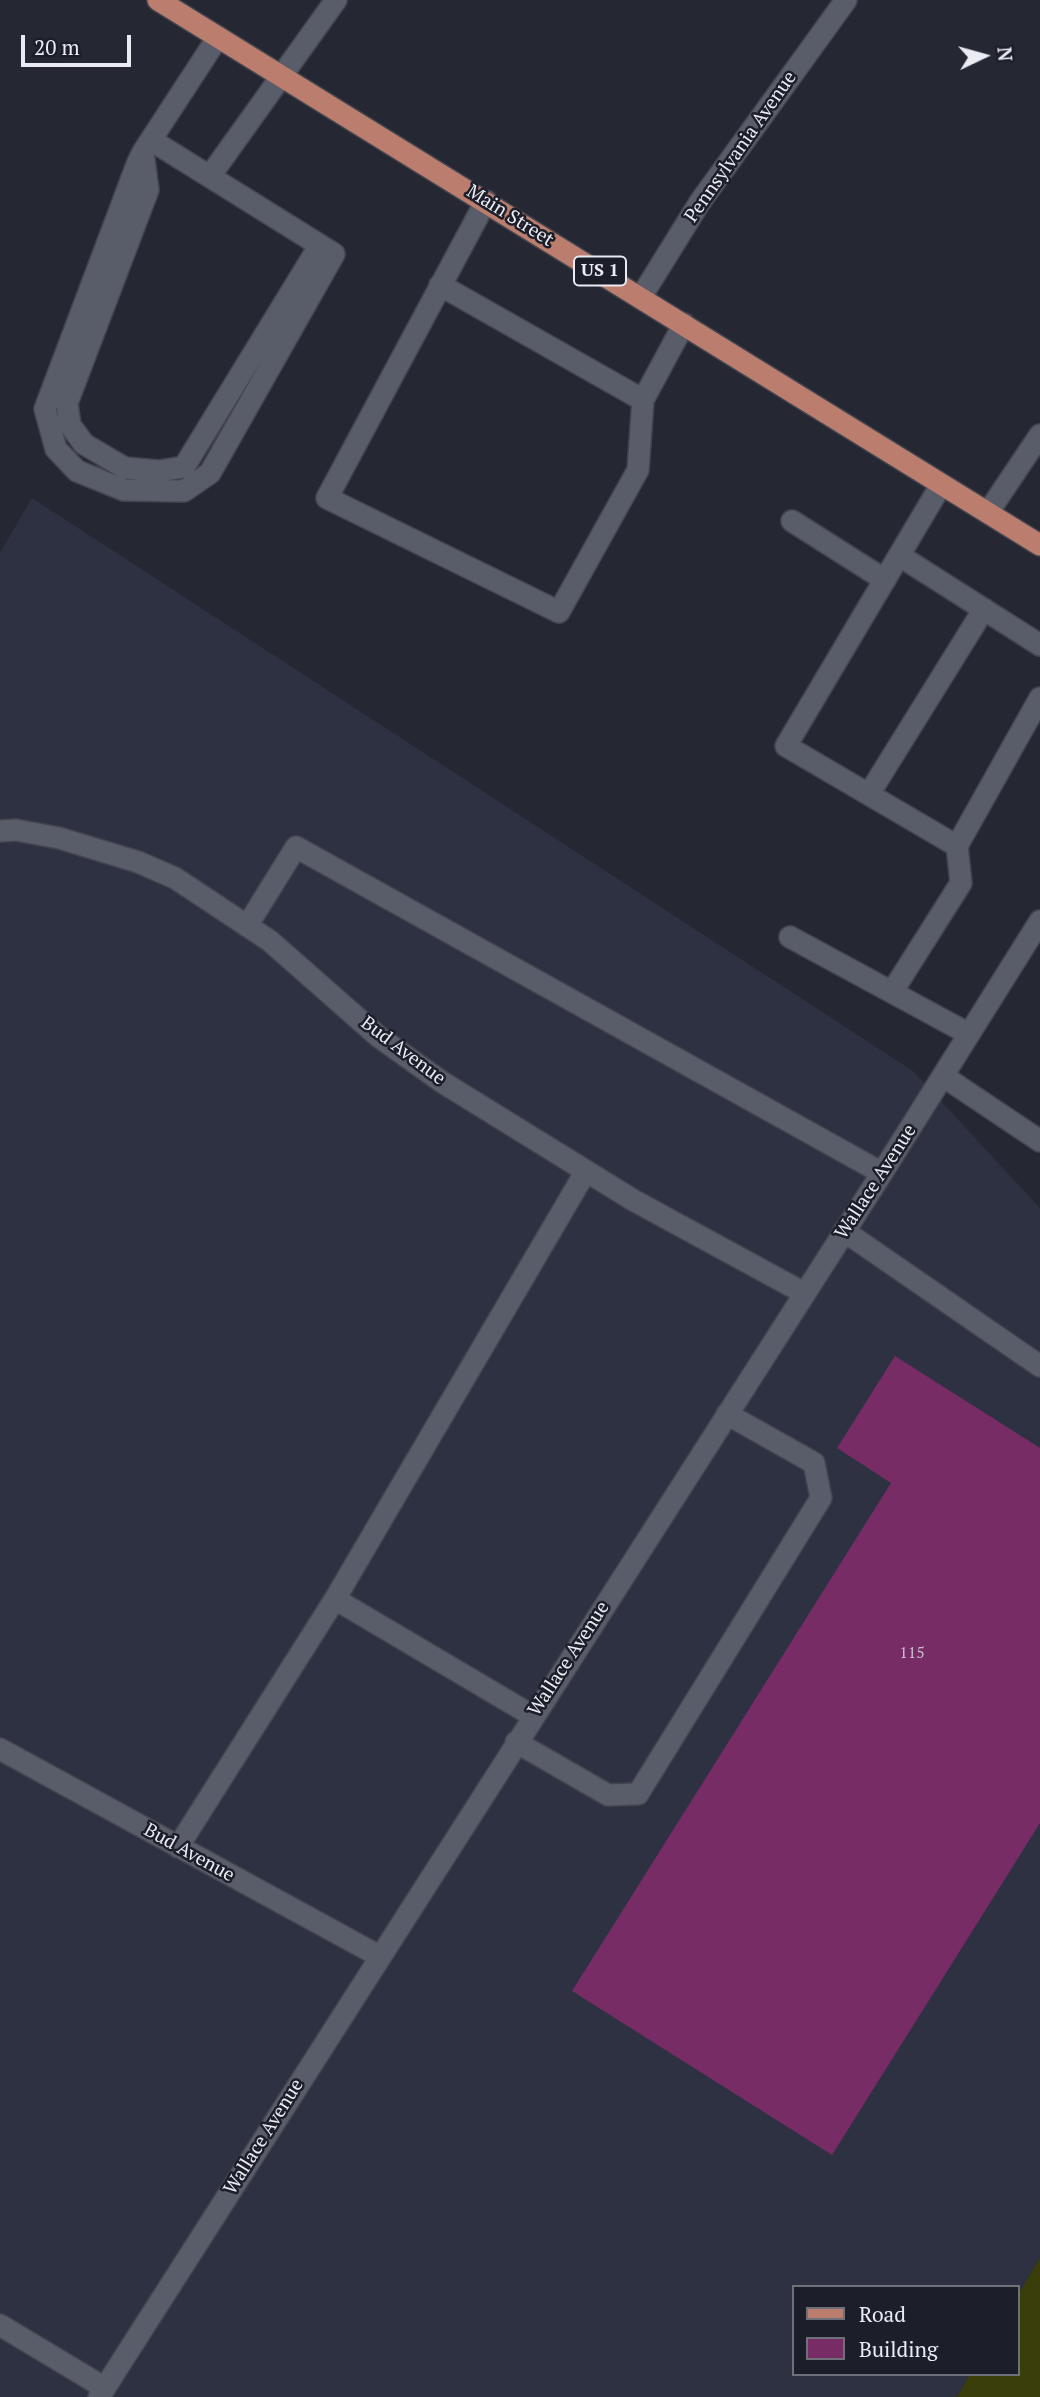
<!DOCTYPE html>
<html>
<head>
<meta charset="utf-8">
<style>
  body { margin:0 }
  #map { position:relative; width:1040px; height:2397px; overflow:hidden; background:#252833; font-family:"PT Serif",serif }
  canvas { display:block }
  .legend { position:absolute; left:792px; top:2285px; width:228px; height:91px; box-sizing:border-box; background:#1c1e29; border:2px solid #6e707a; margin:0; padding:9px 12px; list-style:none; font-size:21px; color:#eaebf3 }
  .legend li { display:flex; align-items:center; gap:14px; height:35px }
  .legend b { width:35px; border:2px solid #6e707a }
  .north { position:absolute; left:949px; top:21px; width:70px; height:70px; -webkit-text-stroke:5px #1c1e29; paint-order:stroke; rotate:85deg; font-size:19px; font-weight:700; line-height:28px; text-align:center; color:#eaebf3 }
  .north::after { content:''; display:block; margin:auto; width:24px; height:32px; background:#eaebf3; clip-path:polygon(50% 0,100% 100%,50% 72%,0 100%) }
  .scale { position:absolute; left:21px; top:35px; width:110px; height:32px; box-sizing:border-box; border:4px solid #eaebf3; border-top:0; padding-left:9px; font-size:21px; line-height:24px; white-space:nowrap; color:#eaebf3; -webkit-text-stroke:5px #1c1e29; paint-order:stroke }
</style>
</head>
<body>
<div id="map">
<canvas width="1040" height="2397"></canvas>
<ul class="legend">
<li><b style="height:9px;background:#bb7d6e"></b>Road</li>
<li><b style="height:19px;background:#772c65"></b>Building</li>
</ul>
<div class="north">N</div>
<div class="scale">20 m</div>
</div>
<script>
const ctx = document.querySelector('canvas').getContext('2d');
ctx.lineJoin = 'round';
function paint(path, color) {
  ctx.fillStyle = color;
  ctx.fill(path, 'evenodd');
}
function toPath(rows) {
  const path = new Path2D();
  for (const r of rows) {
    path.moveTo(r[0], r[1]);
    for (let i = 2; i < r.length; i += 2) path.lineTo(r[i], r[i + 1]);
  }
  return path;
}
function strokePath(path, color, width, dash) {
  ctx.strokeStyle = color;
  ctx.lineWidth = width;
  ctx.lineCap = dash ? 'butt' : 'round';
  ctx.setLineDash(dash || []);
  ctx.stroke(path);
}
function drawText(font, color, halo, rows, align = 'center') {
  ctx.font = font + ' "PT Serif",serif';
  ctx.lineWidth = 5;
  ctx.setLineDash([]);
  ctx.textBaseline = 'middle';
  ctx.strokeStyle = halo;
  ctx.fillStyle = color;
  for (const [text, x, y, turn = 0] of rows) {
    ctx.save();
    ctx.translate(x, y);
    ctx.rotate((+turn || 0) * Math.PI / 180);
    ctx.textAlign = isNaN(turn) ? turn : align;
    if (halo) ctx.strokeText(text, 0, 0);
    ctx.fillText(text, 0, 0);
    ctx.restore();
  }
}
const built = toPath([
  [32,498,913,1071,1040,1208,1040,2258,1017,2296,1017,2287,793,2287,793,2374,970,2374,957,2397,0,2397,0,553]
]);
const green = toPath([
  [1040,2258,1040,2397,957,2397,970,2374,1017,2374,1017,2296]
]);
const building = toPath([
  [895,1356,1040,1448,1040,1823,832,2155,572,1991,891,1483,837,1448]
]);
const minor = toPath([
  [151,140,334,254,210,473,184,491,124,490,77,471,56,449,45,409,138,162,143,152,218,37],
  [143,152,148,190,67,403,70,425,84,444,125,468,159,471,184,467,320,245],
  [210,176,336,0],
  [486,201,327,498,559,612,638,470,643,400,684,324],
  [440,285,643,400],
  [641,297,700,202,846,0],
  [989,511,1040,435],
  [792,521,885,580],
  [900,556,1040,645],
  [869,794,984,609],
  [0,831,16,830,59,838,138,862,175,878,270,941,379,1037,442,1082,633,1200,804,1293],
  [957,846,1040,698],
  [247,926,296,847,882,1173],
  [790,937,969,1034],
  [892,992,961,883,957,846,786,746,941,485],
  [943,1076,1040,1141],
  [844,1231,1040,1366],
  [335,1599,533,1716],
  [516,1742,608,1795,638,1794,821,1498,814,1463,727,1414],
  [0,1749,379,1956],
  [178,1847,335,1599,586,1171],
  [0,2325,105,2388],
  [99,2397,882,1173,1040,921]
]);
const major = toPath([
  [158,0,1040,545]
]);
const numberNames = [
  ["115",912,1653]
];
const shields = [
  [600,271,52]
];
const shieldNames = [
  ["US 1",600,271]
];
const streetNames = [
  ["Pennsylvania Avenue",741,147,-55],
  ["Main Street",510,216,32],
  ["Bud Avenue",403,1051,37],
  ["Wallace Avenue",876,1182,-57],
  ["Wallace Avenue",569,1659,-57],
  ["Bud Avenue",189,1853,29],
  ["Wallace Avenue",264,2137,-58]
];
paint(built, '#2d3141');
paint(green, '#393e0a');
paint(building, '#772c65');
strokePath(minor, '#43454e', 24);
strokePath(major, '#43454e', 24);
strokePath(minor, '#595c69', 21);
strokePath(major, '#bb7d6e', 21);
drawText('16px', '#cdbbd0', null, numberNames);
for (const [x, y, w] of shields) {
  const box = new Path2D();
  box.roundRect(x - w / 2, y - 14.5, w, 29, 5);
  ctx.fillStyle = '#1c1e29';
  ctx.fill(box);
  strokePath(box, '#eaebf3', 2);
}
drawText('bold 18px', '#eaebf3', null, shieldNames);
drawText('19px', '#eaebf3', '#1c1e29', streetNames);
</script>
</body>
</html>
